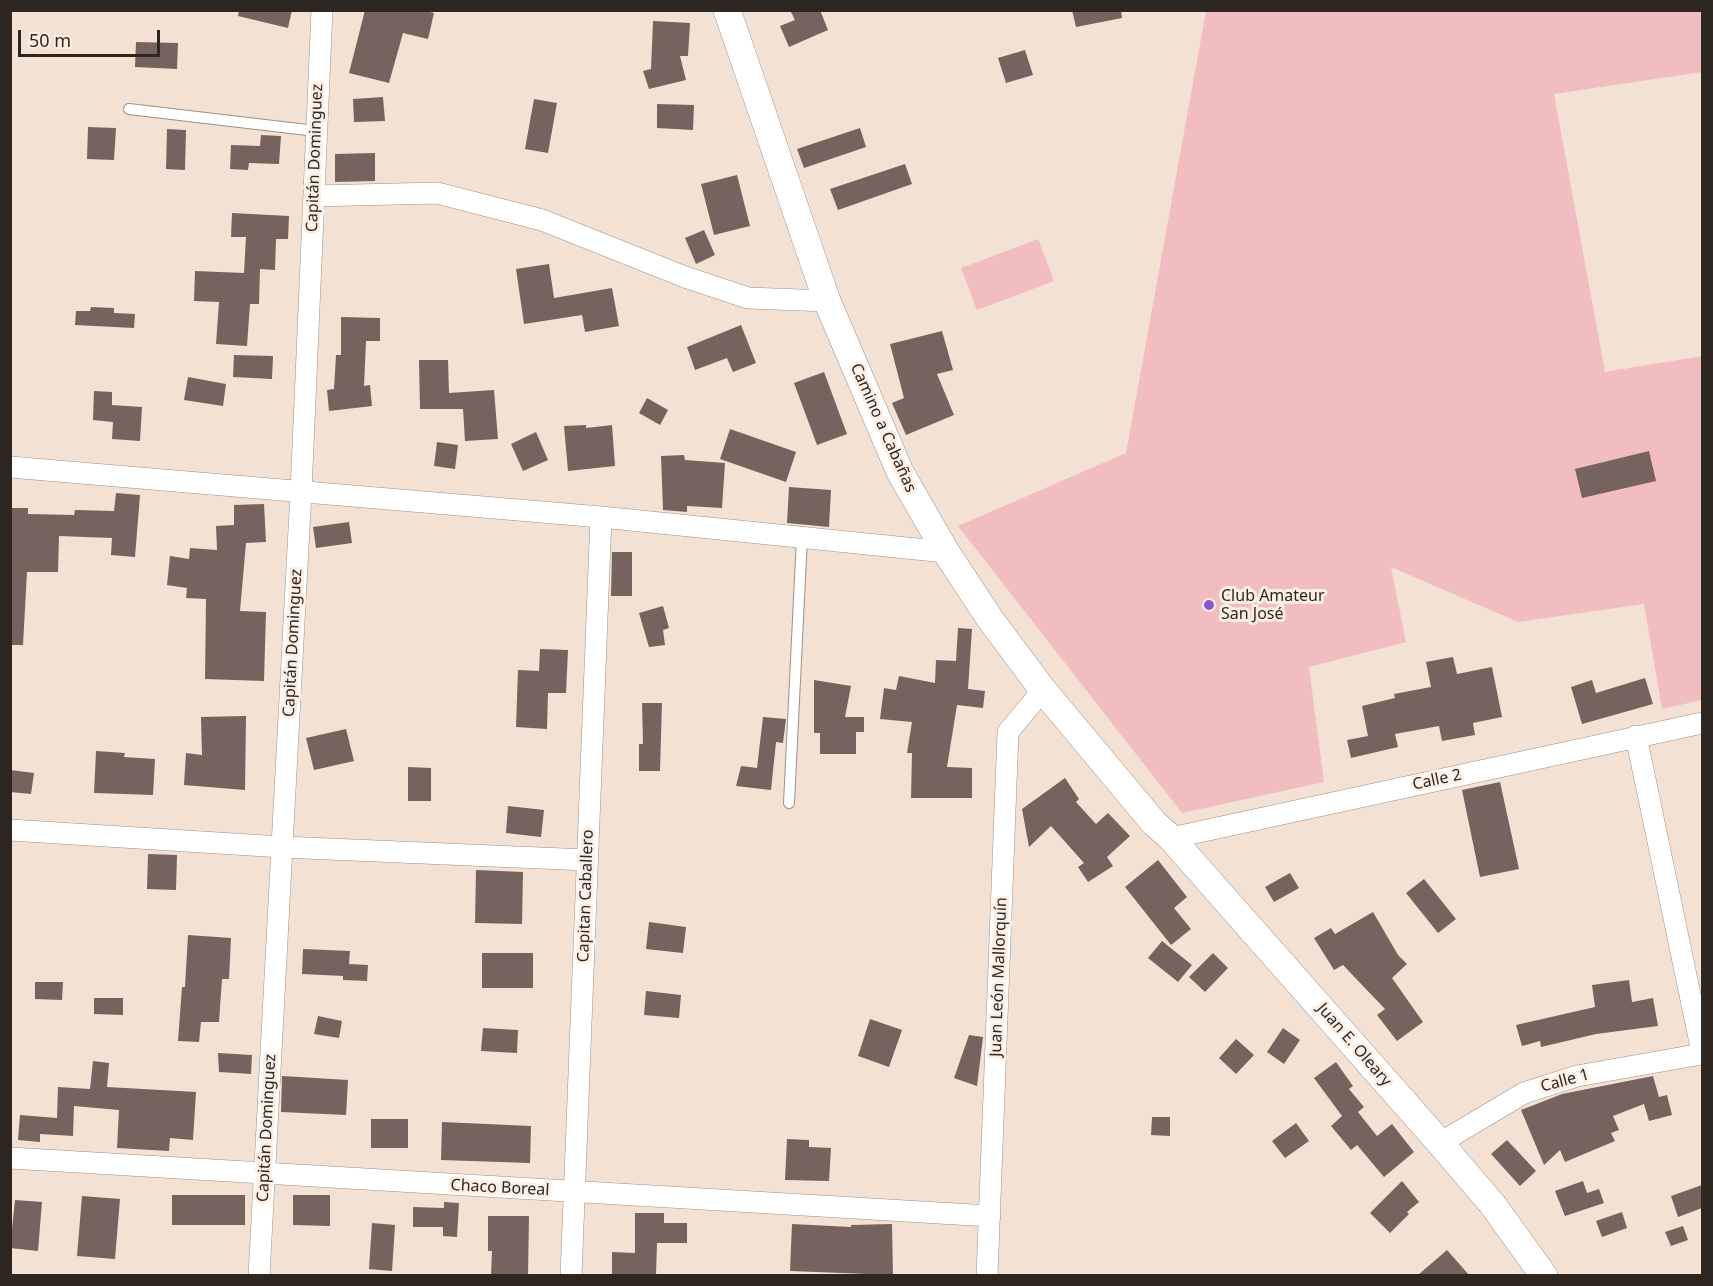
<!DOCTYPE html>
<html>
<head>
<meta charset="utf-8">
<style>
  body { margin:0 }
  #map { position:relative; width:1713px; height:1286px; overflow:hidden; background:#f3e2d3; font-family:"Noto Sans",sans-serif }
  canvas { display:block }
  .frame { position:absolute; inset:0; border:12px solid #2d2621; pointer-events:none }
  .scale { position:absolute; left:18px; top:30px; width:142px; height:27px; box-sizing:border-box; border:3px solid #2d2621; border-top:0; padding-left:8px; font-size:18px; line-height:21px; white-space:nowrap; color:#2d2621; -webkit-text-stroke:4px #fdefe4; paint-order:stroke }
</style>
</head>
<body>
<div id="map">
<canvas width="1713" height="1286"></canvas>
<div class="frame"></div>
<div class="scale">50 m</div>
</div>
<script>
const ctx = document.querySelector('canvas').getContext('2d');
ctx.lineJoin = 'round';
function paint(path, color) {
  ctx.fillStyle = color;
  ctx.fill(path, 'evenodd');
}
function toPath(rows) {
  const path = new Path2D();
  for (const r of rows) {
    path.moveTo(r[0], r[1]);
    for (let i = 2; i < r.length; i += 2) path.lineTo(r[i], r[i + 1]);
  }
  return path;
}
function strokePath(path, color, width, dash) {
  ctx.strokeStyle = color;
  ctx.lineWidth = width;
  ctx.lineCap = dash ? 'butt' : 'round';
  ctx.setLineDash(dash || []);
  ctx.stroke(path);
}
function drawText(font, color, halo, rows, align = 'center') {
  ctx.font = font + ' "Noto Sans",sans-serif';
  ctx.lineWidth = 6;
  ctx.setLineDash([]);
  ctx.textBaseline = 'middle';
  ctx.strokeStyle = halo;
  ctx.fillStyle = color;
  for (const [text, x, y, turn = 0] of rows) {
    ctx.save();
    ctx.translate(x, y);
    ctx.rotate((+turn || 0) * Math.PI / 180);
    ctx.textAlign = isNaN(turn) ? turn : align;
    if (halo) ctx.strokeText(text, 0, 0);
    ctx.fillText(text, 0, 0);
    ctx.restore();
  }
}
const green = toPath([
  [1206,11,1702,11,1702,72,1554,94,1605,372,1702,356,1702,700,1662,709,1644,604,1518,622,1391,567,1406,642,1309,667,1324,782,1182,813,958,526,1126,453],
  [1038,239,1054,281,977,310,961,268]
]);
const building = toPath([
  [239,10,292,10,288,28,238,16],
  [365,10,422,10,434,13,428,39,403,33,389,83,349,73],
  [790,10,820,10,828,30,789,47,780,26,795,20],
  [1072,10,1121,10,1122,18,1076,27],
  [653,21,690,23,688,56,680,56,686,80,649,89,643,71,651,69],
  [136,42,178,43,177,69,135,67],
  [1025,50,1033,75,1006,83,998,58],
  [383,97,385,121,354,122,353,99],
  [534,99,557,103,548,153,525,149],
  [657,104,694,105,693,130,657,128],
  [88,127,116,128,114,160,87,159],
  [860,128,866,147,804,168,797,149],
  [167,129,186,130,185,170,166,169],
  [261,135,281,136,279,164,249,163,248,170,230,169,231,145,260,146],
  [375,153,375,181,335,182,335,154],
  [905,164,912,184,838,210,830,189],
  [737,175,750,226,714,235,701,184],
  [232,213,289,216,288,239,276,239,275,270,260,269,259,304,250,304,247,346,216,344,219,302,194,301,195,271,244,273,246,237,231,237],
  [704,230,715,255,696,264,685,238],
  [549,264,554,298,612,288,619,326,585,332,582,315,524,324,516,269],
  [91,307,114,308,114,313,135,314,134,328,75,325,76,311,90,311],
  [341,317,380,318,380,341,366,341,364,386,370,385,372,406,329,411,327,390,334,389,336,355,341,355],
  [741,325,756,363,733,372,727,358,695,370,687,347],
  [942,331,953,370,937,374,954,415,906,435,892,403,904,398,890,344],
  [234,355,273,356,272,379,233,377],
  [419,360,448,360,449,393,494,390,498,439,465,441,463,409,420,409],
  [824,372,847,434,817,445,794,383],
  [188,377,226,384,223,406,184,400],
  [94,391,112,392,112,405,142,407,140,441,112,439,113,422,93,420],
  [647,398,668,410,660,425,639,413],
  [586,425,586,428,612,425,615,466,568,471,564,426],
  [730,429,796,452,786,482,720,459],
  [536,432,548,460,523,471,511,444],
  [437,442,458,445,455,469,434,466],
  [1649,451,1656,481,1582,498,1575,469],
  [684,455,685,460,725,463,722,508,687,506,687,512,663,510,661,456],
  [789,487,831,490,829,527,787,523],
  [116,493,140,495,135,557,111,555,112,538,59,536,58,572,27,572,23,645,10,645,10,508,28,508,28,514,74,515,75,510,114,511],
  [264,504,266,542,246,543,240,611,266,612,264,681,205,679,206,599,186,598,187,588,167,585,170,556,189,559,190,548,217,550,216,526,234,525,234,505],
  [349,522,352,543,316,548,313,527],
  [612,552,632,552,632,596,611,596],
  [663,606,669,628,663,630,665,645,649,647,639,613],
  [958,628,972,629,968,689,985,691,983,708,957,705,947,767,972,768,972,798,911,798,912,753,907,753,912,722,880,719,884,688,896,690,899,676,935,683,936,660,956,661],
  [540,649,568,650,566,693,548,693,547,729,516,727,518,670,539,671],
  [1453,657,1457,674,1492,667,1502,717,1473,723,1475,735,1442,741,1439,726,1395,734,1398,747,1351,758,1347,740,1368,736,1362,706,1395,698,1394,694,1431,687,1426,662],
  [1645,678,1653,704,1582,724,1571,687,1592,680,1596,693],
  [814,680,851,686,845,717,864,717,864,732,856,732,856,754,820,754,820,733,814,733],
  [642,703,662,703,660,771,639,771,639,744,643,744],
  [246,716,245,790,184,785,186,753,202,755,201,717],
  [763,717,786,719,783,743,776,742,771,790,736,786,741,766,757,768],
  [346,729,354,761,314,770,306,738],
  [96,751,125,753,124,757,155,759,153,795,94,793],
  [408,767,431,768,431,801,408,801],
  [10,770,34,773,31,794,10,792],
  [1065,778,1079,799,1076,802,1096,824,1108,813,1130,836,1107,857,1113,866,1088,882,1078,867,1084,863,1051,826,1029,847,1022,809],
  [1500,782,1519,869,1480,877,1462,790],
  [508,806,544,810,541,837,506,833],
  [148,854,177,855,176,890,147,889],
  [1158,860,1187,897,1174,908,1191,929,1171,945,1125,887],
  [476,870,523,872,522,924,475,923],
  [1290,873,1299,888,1274,902,1265,887],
  [1424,879,1456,919,1438,933,1406,893],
  [1373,912,1398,955,1407,964,1392,978,1423,1022,1397,1041,1377,1015,1385,1009,1343,965,1334,970,1314,938,1331,928,1335,934],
  [649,922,686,927,683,953,646,949],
  [188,935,231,938,229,979,222,979,219,1022,201,1022,199,1042,178,1041,182,987,185,987],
  [1162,941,1192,965,1178,982,1148,958],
  [303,949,350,951,349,964,368,965,367,981,343,980,343,976,302,974],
  [482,953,533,953,533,988,482,988],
  [1213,953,1228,968,1205,992,1189,977],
  [1629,980,1632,1002,1653,998,1658,1026,1596,1034,1541,1047,1540,1041,1522,1046,1516,1025,1595,1007,1592,985],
  [35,982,63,982,62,1000,35,999],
  [646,991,681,995,679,1018,644,1015],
  [94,998,123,998,123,1015,94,1014],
  [318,1016,342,1021,339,1038,314,1034],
  [870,1019,902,1030,889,1067,858,1056],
  [483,1028,518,1030,517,1053,481,1051],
  [1283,1028,1300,1040,1284,1064,1267,1052],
  [969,1035,983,1037,977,1086,954,1078],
  [1236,1039,1254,1055,1236,1074,1219,1058],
  [218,1053,252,1055,251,1074,219,1072],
  [93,1061,109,1063,107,1087,196,1092,193,1140,170,1138,169,1151,117,1148,119,1110,74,1106,73,1136,40,1134,40,1142,18,1140,20,1115,57,1118,58,1087,90,1089],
  [1336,1062,1353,1086,1349,1089,1364,1107,1358,1112,1377,1136,1392,1124,1414,1152,1384,1177,1357,1145,1351,1150,1331,1126,1342,1116,1314,1078],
  [282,1076,348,1080,346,1115,281,1112],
  [1653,1076,1659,1097,1667,1095,1672,1115,1649,1121,1644,1104,1613,1116,1619,1130,1611,1133,1615,1141,1565,1162,1560,1150,1544,1165,1521,1110,1562,1094],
  [1152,1117,1170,1117,1170,1136,1151,1135],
  [371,1119,408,1119,408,1148,371,1148],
  [442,1122,531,1126,530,1163,441,1160],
  [1296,1123,1309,1141,1285,1158,1272,1141],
  [787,1139,809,1140,809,1147,831,1148,829,1181,785,1180],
  [1507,1140,1536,1171,1520,1186,1491,1154],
  [1402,1181,1419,1202,1407,1212,1409,1214,1390,1233,1370,1213],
  [1583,1181,1587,1193,1599,1189,1604,1203,1565,1216,1555,1191],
  [1702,1185,1702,1208,1678,1217,1671,1196],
  [172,1195,245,1195,245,1225,172,1225],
  [293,1195,330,1195,330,1226,293,1225],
  [82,1196,120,1199,115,1259,77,1256],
  [15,1200,42,1202,38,1251,10,1248],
  [444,1202,459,1203,457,1237,443,1236,443,1227,413,1227,413,1207,444,1208],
  [1622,1212,1627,1228,1602,1237,1596,1221],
  [635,1213,664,1213,664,1223,687,1223,687,1243,657,1243,656,1275,612,1275,612,1252,635,1253],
  [488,1216,529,1216,528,1275,491,1275,492,1251,488,1251],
  [372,1223,395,1225,392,1271,369,1269],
  [792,1224,851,1227,851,1225,892,1224,893,1275,790,1271],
  [1683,1226,1688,1240,1671,1246,1665,1232],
  [1447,1250,1469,1275,1418,1275]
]);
const service = toPath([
  [129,109,316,131],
  [789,803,802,537]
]);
const minor = toPath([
  [314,196,437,193,542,220,685,277,748,298,827,301],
  [10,467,601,517,946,552],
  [1636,736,1702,1052],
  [10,830,282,847,587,860],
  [1171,838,1702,723],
  [1440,1143,1524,1093,1577,1076,1702,1054],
  [10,1158,990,1216],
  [259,1276,301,492,322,10],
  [571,1276,601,517],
  [987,1276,1008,732,1043,690]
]);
const tertiary = toPath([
  [727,10,827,301,900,472,946,552,990,619,1043,690,1154,823,1171,838,1440,1143,1493,1205,1544,1276]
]);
const markers = [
  [1209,605,6,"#8758d1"]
];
const streetNames = [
  ["Capitán Dominguez",315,158,-88],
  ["Camino a Cabañas",883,428,66],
  ["Capitán Dominguez",293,643,-87],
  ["Calle 2",1437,780,-12],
  ["Capitan Caballero",586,896,-88],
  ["Juan León Mallorquín",999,977,-88],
  ["Juan E. Oleary",1354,1045,49],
  ["Calle 1",1565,1081,-15],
  ["Capitán Dominguez",267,1128,-87],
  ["Chaco Boreal",500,1188,3]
];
const poiNames = [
  ["Club Amateur",1221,596],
  ["San José",1221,614]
];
paint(green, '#f1bdc1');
paint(building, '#76635d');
strokePath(service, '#9f8f82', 12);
strokePath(minor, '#9f8f82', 22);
strokePath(tertiary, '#9f8f82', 28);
strokePath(service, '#fff', 10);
strokePath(minor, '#fff', 21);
strokePath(tertiary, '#fff', 27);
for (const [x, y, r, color] of markers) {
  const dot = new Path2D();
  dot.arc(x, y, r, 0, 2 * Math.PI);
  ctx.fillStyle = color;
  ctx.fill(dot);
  strokePath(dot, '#fdefe4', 2);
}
drawText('16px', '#2d2621', '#fdefe4', streetNames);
drawText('16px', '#2d2621', '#fdefe4', poiNames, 'left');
</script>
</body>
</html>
